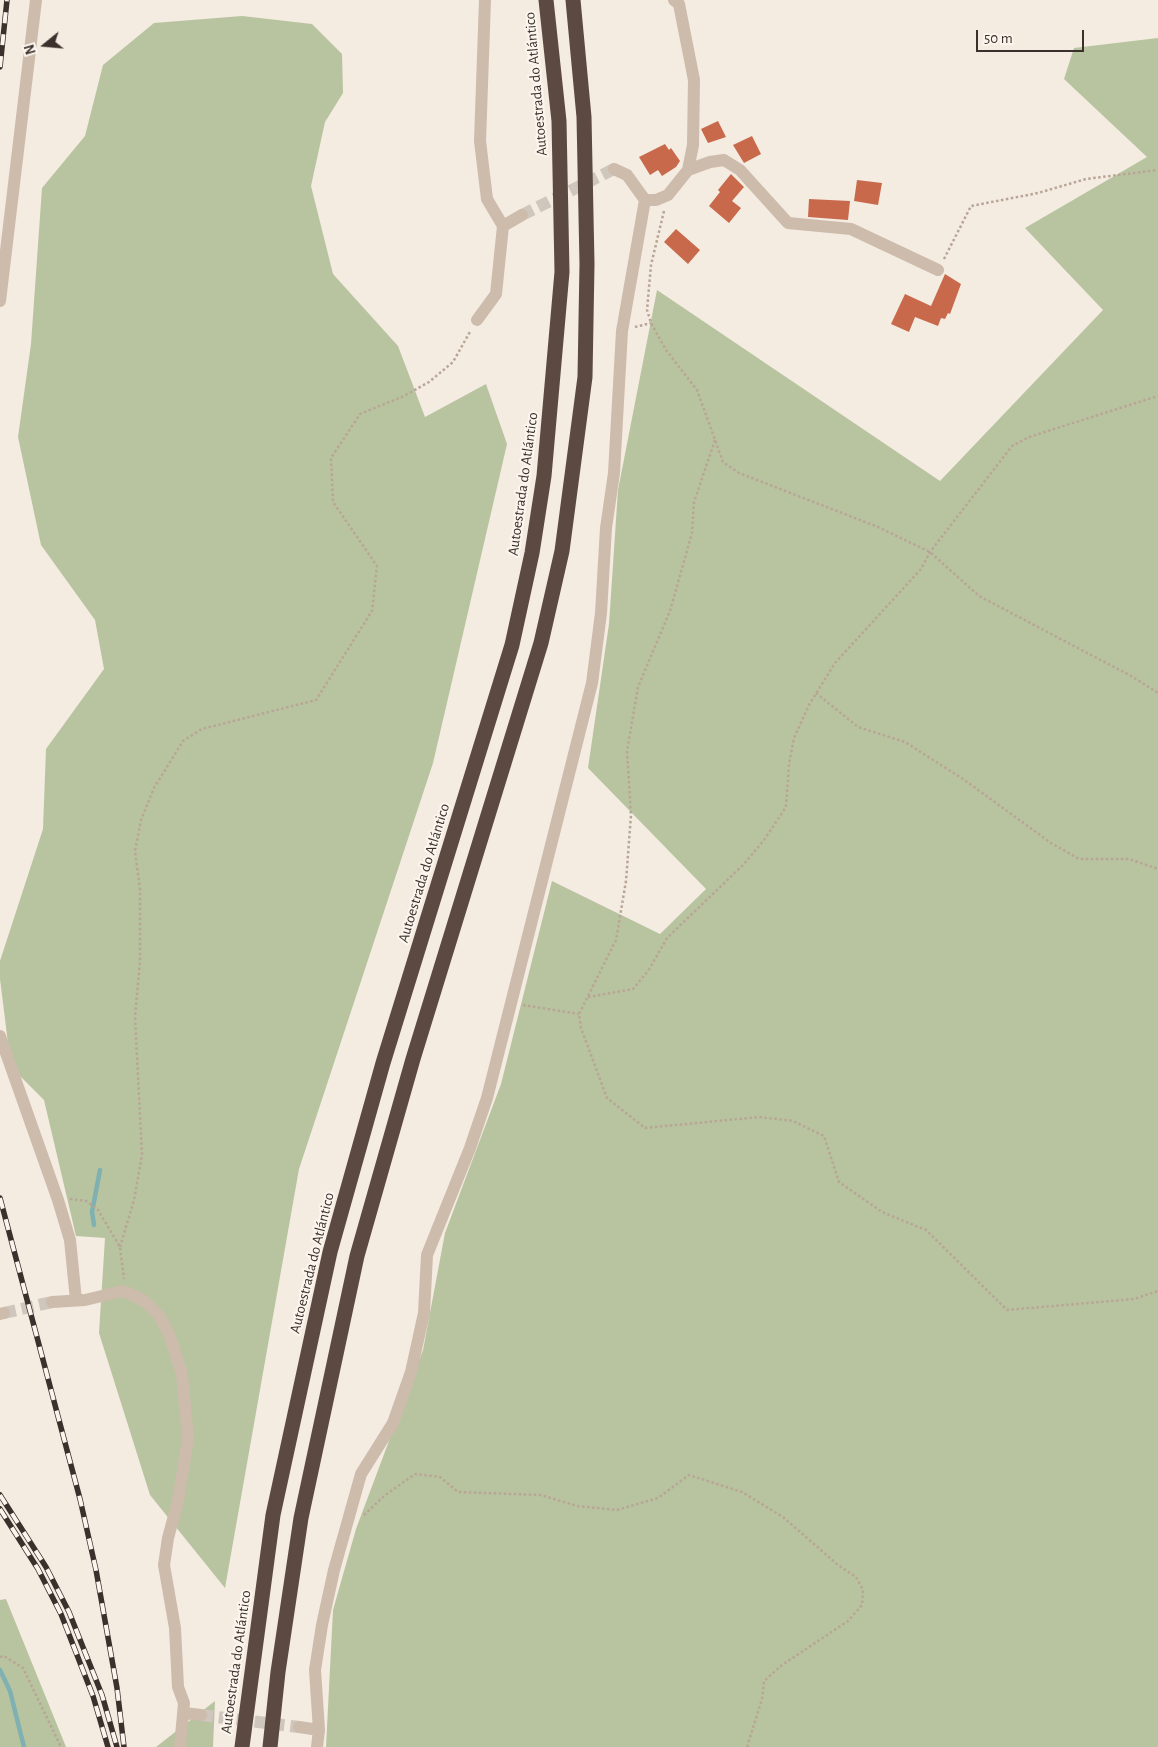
<!DOCTYPE html>
<html>
<head>
<meta charset="utf-8">
<style>
  body { margin:0 }
  #map { position:relative; width:1158px; height:1747px; overflow:hidden; background:#f4ebe1; font-family:"Alegreya Sans",sans-serif }
  canvas { display:block }
  .north { position:absolute; left:20px; top:20px; width:50px; height:50px; -webkit-text-stroke:4px #fbf5ee; paint-order:stroke; rotate:253deg; font-size:14px; font-weight:700; line-height:20px; text-align:center; color:#3b302b }
  .north::after { content:''; display:block; margin:auto; width:18px; height:22px; background:#3b302b; clip-path:polygon(50% 0,100% 100%,50% 72%,0 100%) }
  .scale { position:absolute; left:976px; top:30px; width:108px; height:22px; box-sizing:border-box; border:2px solid #3b302b; border-top:0; padding-left:6px; font-size:15px; line-height:18px; white-space:nowrap; color:#3b302b; -webkit-text-stroke:4px #fbf5ee; paint-order:stroke }
</style>
</head>
<body>
<div id="map">
<canvas width="1158" height="1747"></canvas>
<div class="north">N</div>
<div class="scale">50 m</div>
</div>
<script>
const ctx = document.querySelector('canvas').getContext('2d');
ctx.lineJoin = 'round';
function paint(path, color) {
  ctx.fillStyle = color;
  ctx.fill(path, 'evenodd');
}
function toPath(rows) {
  const path = new Path2D();
  for (const r of rows) {
    path.moveTo(r[0], r[1]);
    for (let i = 2; i < r.length; i += 2) path.lineTo(r[i], r[i + 1]);
  }
  return path;
}
function strokePath(path, color, width, dash) {
  ctx.strokeStyle = color;
  ctx.lineWidth = width;
  ctx.lineCap = dash ? 'butt' : 'round';
  ctx.setLineDash(dash || []);
  ctx.stroke(path);
}
function drawText(font, color, halo, rows, align = 'center') {
  ctx.font = font + ' "Alegreya Sans",sans-serif';
  ctx.lineWidth = 4.5;
  ctx.setLineDash([]);
  ctx.textBaseline = 'middle';
  ctx.strokeStyle = halo;
  ctx.fillStyle = color;
  for (const [text, x, y, turn = 0] of rows) {
    ctx.save();
    ctx.translate(x, y);
    ctx.rotate((+turn || 0) * Math.PI / 180);
    ctx.textAlign = isNaN(turn) ? turn : align;
    if (halo) ctx.strokeText(text, 0, 0);
    ctx.fillText(text, 0, 0);
    ctx.restore();
  }
}
const green = toPath([
  [242,16,312,24,342,54,343,93,325,122,311,186,333,274,398,346,425,417,486,384,507,444,433,763,299,1169,225,1588,150,1495,99,1333,105,1238,76,1236,44,1100,11,1067,0,979,0,961,43,829,46,749,104,669,95,620,41,545,18,437,31,344,42,188,85,136,103,65,154,23],
  [1158,38,1158,1747,326,1747,333,1610,356,1529,423,1350,445,1233,501,1084,552,881,660,934,706,889,588,768,609,624,618,490,657,290,940,481,1103,310,1025,228,1147,157,1064,79,1074,48],
  [6,1599,66,1747,0,1747,0,1600],
  [215,1701,213,1747,156,1747]
]);
const stream = toPath([
  [94,1225,92,1212,100,1170],
  [0,1670,10,1691,24,1747]
]);
const building = toPath([
  [718,121,726,137,708,143,701,129],
  [752,136,761,154,744,163,733,145],
  [665,144,669,150,671,148,680,161,676,167,662,176,658,170,650,175,639,157],
  [731,174,744,187,732,201,741,208,729,223,709,206,720,192,718,190],
  [857,180,882,183,878,205,854,201],
  [809,199,850,201,848,220,808,217],
  [676,229,700,250,688,264,664,242],
  [945,274,961,284,950,314,948,313,945,319,941,318,938,326,915,317,909,332,891,324,905,294,931,306]
]);
const minorTunnel = toPath([
  [522,215,614,169],
  [4,1313,52,1302],
  [201,1715,299,1727]
]);
const path = toPath([
  [664,211,651,265,647,310,651,323,666,350,697,390,723,462,739,473,878,527,930,552,979,596,1133,677,1158,693],
  [944,259,971,206,1038,193,1086,179,1158,170],
  [635,327,651,323],
  [715,440,694,502,692,533,670,611,638,687,627,751,631,815,626,881,616,940,579,1014,581,1028,607,1098,645,1128,759,1117,793,1121,824,1136,839,1182,882,1212,926,1230,1007,1310,1134,1299,1158,1291],
  [816,693,858,727,905,742,963,779,1051,843,1079,859,1129,859,1158,869],
  [588,997,633,989,648,971,667,938,744,864,764,840,786,807,789,764,794,738,809,705,835,663,921,569,930,552,1012,446,1029,437,1158,396],
  [523,1005,579,1014],
  [70,1199,86,1201,98,1210,120,1247,124,1279],
  [120,1247,134,1200,142,1155,135,1017,140,961,140,889,135,851,141,820,154,788,183,741,202,729,316,700,372,611,377,566,333,502,331,458,360,414,404,396,429,382,453,362,471,330],
  [364,1515,384,1496,415,1474,440,1477,458,1492,541,1495,577,1506,617,1510,658,1498,689,1475,742,1492,783,1517,838,1565,856,1577,863,1590,862,1605,848,1621,782,1665,764,1681,762,1699,747,1747],
  [0,1657,4,1656,23,1668,61,1747]
]);
const minor = toPath([
  [674,0,679,4,694,80,693,145,688,170],
  [614,169,627,175,645,200,656,200,668,195,688,170,710,162,724,160,740,170,788,223,851,229,938,270],
  [503,226,522,215],
  [0,301,36,0],
  [477,320,496,294,503,226,487,199,480,141,485,0],
  [0,1036,58,1200,70,1240,76,1300],
  [52,1302,85,1300,123,1291,137,1297,147,1303,160,1317,169,1334,182,1374,188,1438,178,1501,168,1538,164,1565,175,1628,178,1687,184,1703,180,1747],
  [0,1314,4,1313],
  [184,1713,201,1715],
  [299,1727,319,1730,317,1747],
  [319,1730,315,1670,322,1625,334,1570,361,1474,393,1423,411,1372,424,1313,427,1255,470,1148,487,1098,592,683,601,613,606,528,614,473,622,331,645,200]
]);
const motorway = toPath([
  [242,1747,273,1515,330,1252,383,1063,512,645,532,553,544,476,562,272,559,121,546,0],
  [270,1747,278,1672,301,1518,357,1256,413,1059,541,643,562,551,585,377,587,264,584,117,573,0]
]);
const rail = toPath([
  [0,67,7,0],
  [0,1198,80,1499,96,1570,117,1688,124,1747],
  [0,1495,46,1567,69,1612,102,1695,117,1747],
  [0,1509,38,1569,61,1614,93,1696,108,1747]
]);
const streetNames = [
  ["Autoestrada do Atlántico",536,84,-95],
  ["Autoestrada do Atlántico",523,484,-82],
  ["Autoestrada do Atlántico",424,873,-73],
  ["Autoestrada do Atlántico",312,1263,-76],
  ["Autoestrada do Atlántico",236,1662,-82]
];
paint(green, '#b8c4a0');
strokePath(stream, '#7fb0b2', 4.5);
paint(building, '#c8694b');
strokePath(minorTunnel, '#cfc6bd', 12, [12, 6]);
strokePath(path, '#b9a596', 2.5, [2.5, 2.5]);
strokePath(minor, '#cdbbac', 12);
strokePath(motorway, '#5c4a42', 15);
strokePath(rail, '#3b302b', 5.5);
strokePath(rail, '#fbf5ee', 4, [11]);
drawText('15px', '#3b302b', '#fbf5ee', streetNames);
</script>
</body>
</html>
